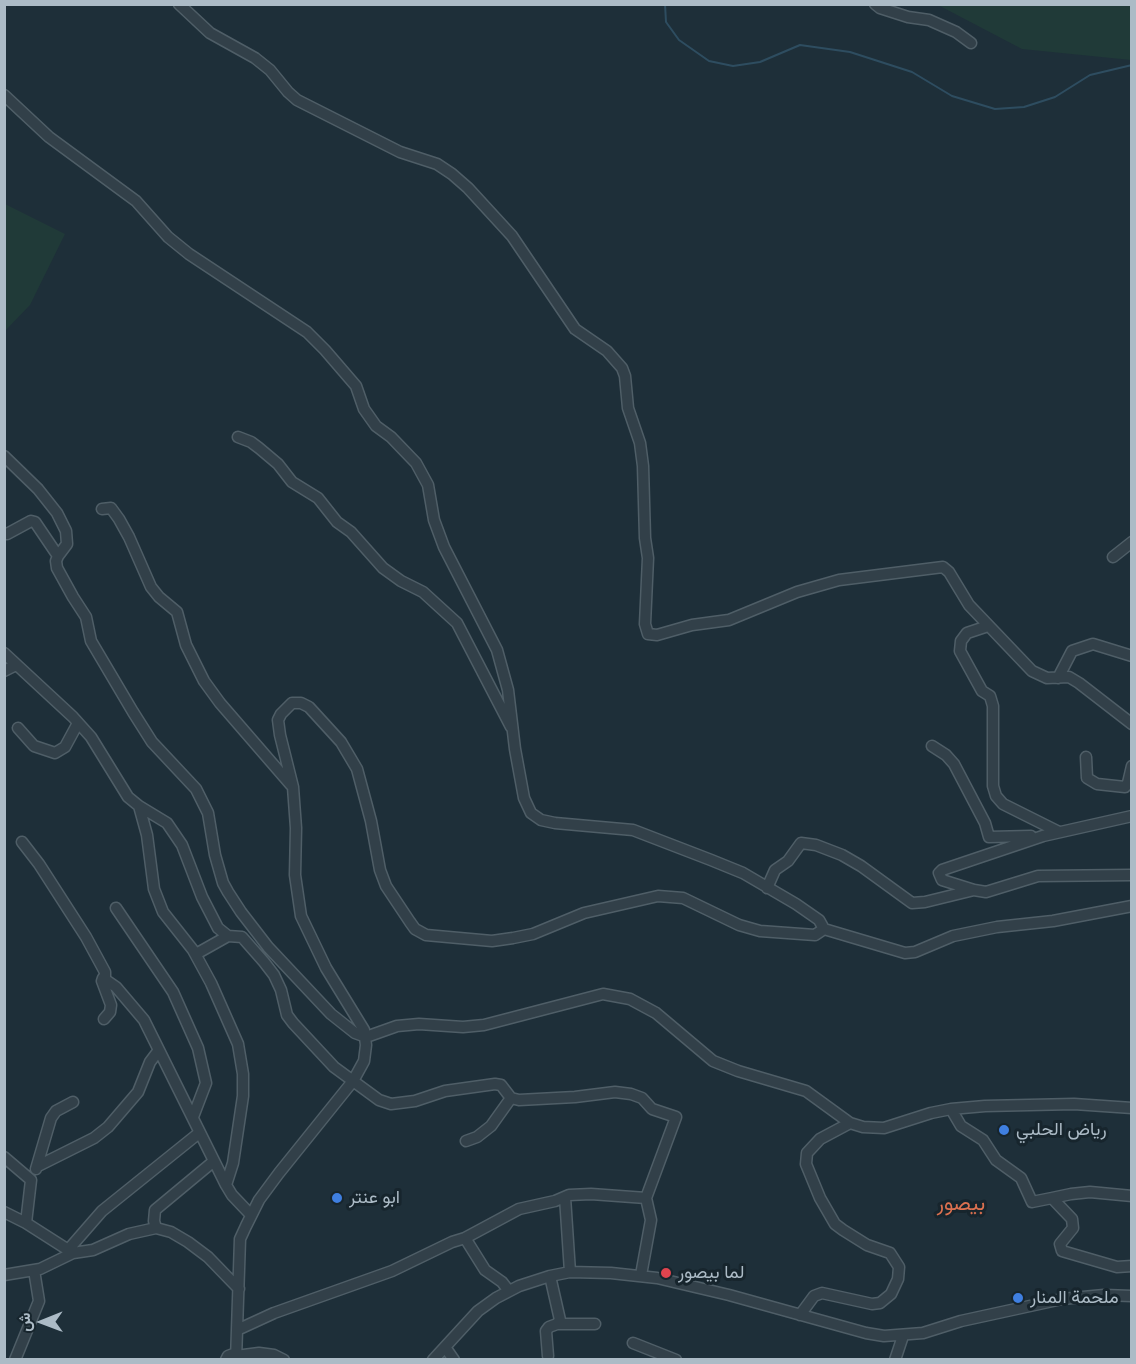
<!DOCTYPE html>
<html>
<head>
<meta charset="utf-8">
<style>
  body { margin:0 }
  #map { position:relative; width:1136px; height:1364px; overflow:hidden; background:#1e2f39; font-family:"Open Sans",Vazirmatn,sans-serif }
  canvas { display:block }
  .frame { position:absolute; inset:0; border:6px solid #acbbc6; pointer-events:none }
  .north { position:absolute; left:12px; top:1292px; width:60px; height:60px; -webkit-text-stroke:4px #17252d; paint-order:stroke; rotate:269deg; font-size:16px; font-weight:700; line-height:24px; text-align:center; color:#acbbc6 }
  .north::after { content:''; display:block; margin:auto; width:21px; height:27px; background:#acbbc6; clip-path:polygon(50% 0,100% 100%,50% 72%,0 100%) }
</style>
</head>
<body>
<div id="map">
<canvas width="1136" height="1364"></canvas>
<div class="frame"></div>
<div class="north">ش</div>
</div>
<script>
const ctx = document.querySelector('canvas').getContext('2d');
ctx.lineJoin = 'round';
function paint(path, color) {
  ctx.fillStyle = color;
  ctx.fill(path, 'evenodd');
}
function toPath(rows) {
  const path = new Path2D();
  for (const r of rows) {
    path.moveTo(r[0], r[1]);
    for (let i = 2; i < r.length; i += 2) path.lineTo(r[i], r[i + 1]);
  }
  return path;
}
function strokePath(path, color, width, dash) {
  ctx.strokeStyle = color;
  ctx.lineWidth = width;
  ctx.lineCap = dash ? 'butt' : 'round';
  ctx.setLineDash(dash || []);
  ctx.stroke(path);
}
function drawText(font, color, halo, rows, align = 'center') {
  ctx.font = font + ' "Open Sans",Vazirmatn,sans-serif';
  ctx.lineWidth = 6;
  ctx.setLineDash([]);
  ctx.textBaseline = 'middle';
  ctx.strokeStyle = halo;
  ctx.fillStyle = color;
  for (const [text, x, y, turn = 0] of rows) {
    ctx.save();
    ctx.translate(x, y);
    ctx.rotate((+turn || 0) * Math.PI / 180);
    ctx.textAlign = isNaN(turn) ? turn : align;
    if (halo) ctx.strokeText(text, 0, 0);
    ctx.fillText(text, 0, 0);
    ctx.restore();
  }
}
const green = toPath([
  [938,5,1131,5,1131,60,1022,49],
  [5,204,65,234,30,305,5,331]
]);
const stream = toPath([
  [665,4,666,22,679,40,709,61,733,66,760,62,800,45,850,52,912,72,952,96,995,109,1024,107,1055,97,1090,75,1132,65]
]);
const minor = toPath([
  [179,4,210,33,255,58,270,70,288,92,297,100,400,152,437,164,452,174,468,188,512,236,575,329,607,351,622,368,625,376,628,408,640,443,643,466,645,538,648,558,645,624,648,634,657,635,692,625,729,620,797,592,839,580,943,567,949,572,969,605,1032,671,1047,678,1069,677,1079,683,1132,724],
  [875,4,880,8,908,17,929,20,956,32,971,43],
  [4,95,49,137,136,201,168,237,189,254,307,332,325,350,356,386,364,409,376,426,391,437,416,463,428,485,434,520,444,547,497,650,508,690,515,749,524,798,531,813,541,820,555,823,633,830,711,860,743,873,796,904,819,920,824,929],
  [238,437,251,442,259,448,278,464,292,482,318,498,337,522,351,532,383,568,401,581,423,592,457,623,511,727],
  [4,456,38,489,57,513,66,531,67,544,58,556,56,561,57,568,73,597,86,617,91,641,133,712,152,742,196,789,208,813,215,855,223,883,228,892,241,912,268,947,331,1014,355,1033,366,1037,397,1026,419,1024,463,1027,484,1025,603,994,630,999,656,1013,713,1061,738,1071,806,1091,850,1123,863,1127,884,1128,931,1113,951,1109,985,1106,1074,1104,1132,1108],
  [102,509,111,508,119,519,129,537,151,587,159,597,177,612,186,645,204,681,220,703,291,785],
  [7,534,31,521,35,522,58,556],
  [1113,557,1132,542],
  [988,626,967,633,961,641,960,651,982,691,990,696,993,706,993,786,996,796,1003,804,1059,832],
  [4,653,73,717,91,737,128,797,139,806,167,823,182,845,202,897,218,928,228,936,242,937,264,962,274,975,281,990,287,1015,293,1023,334,1067,379,1100,391,1104,415,1101,445,1091,495,1084,501,1085,511,1098,519,1100,575,1097,615,1092,631,1094,642,1098,652,1109,676,1117,646,1198],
  [4,671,16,665],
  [1058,678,1072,651,1093,644,1132,656],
  [18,728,34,746,55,753,65,747,78,723],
  [932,746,946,755,954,764,985,823,989,837,1031,836],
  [1086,757,1087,778,1097,784,1125,787,1128,783,1132,766],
  [139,806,147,835,154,889,163,912,193,950,211,983,238,1044,243,1074,243,1096,233,1163,226,1185],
  [1132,816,1043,836,942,870,939,873,942,880,974,890,986,892,1038,876,1132,875],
  [22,842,39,864,86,937,105,972,105,978],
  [767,888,775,870,788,861,801,843,816,845,842,855,861,866,912,903,925,902,974,890],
  [116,908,173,992,198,1048,206,1083,193,1117],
  [196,954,228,936],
  [104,1019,110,1012,111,1005,102,981,103,978,116,987,144,1020,226,1185,232,1195,251,1215],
  [951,1109,961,1126,983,1140,996,1160,1021,1178,1032,1202,1052,1198,1072,1219,1073,1228,1060,1244,1062,1251,1117,1267,1132,1266],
  [466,1141,477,1137,491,1126,511,1098],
  [4,1157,31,1180,26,1223,73,1253],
  [38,1166,94,1138,108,1127,138,1092,150,1062,159,1050],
  [36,1169,51,1118,56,1111,73,1102],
  [565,1197,570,1272],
  [1052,1198,1071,1194,1090,1192,1132,1196],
  [4,1212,26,1223],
  [156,1228,154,1221,155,1210,214,1161],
  [465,1238,519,1209,555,1201,569,1195,591,1194,646,1198,651,1220,641,1275],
  [68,1250,102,1211,199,1133],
  [4,1275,40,1269,73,1253,93,1250,129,1234,156,1228,171,1232,188,1242,208,1257,239,1289],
  [800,1315,814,1296,822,1293,872,1304,880,1303,891,1294,898,1279,899,1267,890,1253,867,1245,843,1230,835,1224,820,1198,806,1164,807,1153,820,1139,850,1123],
  [557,1324,595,1324],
  [237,1330,274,1313,392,1271,452,1242,465,1238,485,1270,502,1282,509,1291],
  [633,1343,676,1360],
  [445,1347,454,1360],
  [236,1356,259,1353,274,1355,284,1360],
  [548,1356,546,1331,549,1327,557,1324,560,1320,550,1276],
  [15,1360,39,1301,34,1270],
  [226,1360,228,1356,236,1353],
  [236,1360,240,1239,246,1226,259,1200,279,1173,353,1081,364,1061,366,1045,364,1030,326,968,301,916,295,875,296,828,293,787,280,735,278,720,281,714,292,703,301,703,309,707,341,742,357,769,371,821,380,870,386,886,410,922,415,929,426,935,492,941,513,938,533,934,584,913,658,896,683,898,739,925,760,931,815,935,824,929,905,953,915,952,953,936,997,927,1053,921,1132,906],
  [433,1360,478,1311,496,1298,519,1286,550,1276,570,1272,611,1273,657,1278,729,1295,866,1333,884,1336,923,1333,961,1321,1062,1299,1104,1295,1132,1296],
  [895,1360,903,1336]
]);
const markers = [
  [1004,1130,6,"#3f7fe0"],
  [337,1198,6,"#3f7fe0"],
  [666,1273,6,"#e0444e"],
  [1018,1298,6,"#3f7fe0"]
];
const poiNames = [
  ["رياض الحلبي",1016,1130],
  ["ابو عنتر",349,1198],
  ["لما بيصور",678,1273],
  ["ملحمة المنار",1030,1298]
];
const quarterNames = [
  ["بيصور",961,1204]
];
paint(green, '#203a38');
strokePath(stream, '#2e4d60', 2);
strokePath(minor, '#4f5e67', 13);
strokePath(minor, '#324049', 10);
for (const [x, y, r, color] of markers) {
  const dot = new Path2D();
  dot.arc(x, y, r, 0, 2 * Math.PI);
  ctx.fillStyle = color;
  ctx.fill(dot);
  strokePath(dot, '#17252d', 2);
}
drawText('18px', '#acbbc6', '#17252d', poiNames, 'left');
drawText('21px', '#dd7150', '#17252d', quarterNames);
</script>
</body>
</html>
